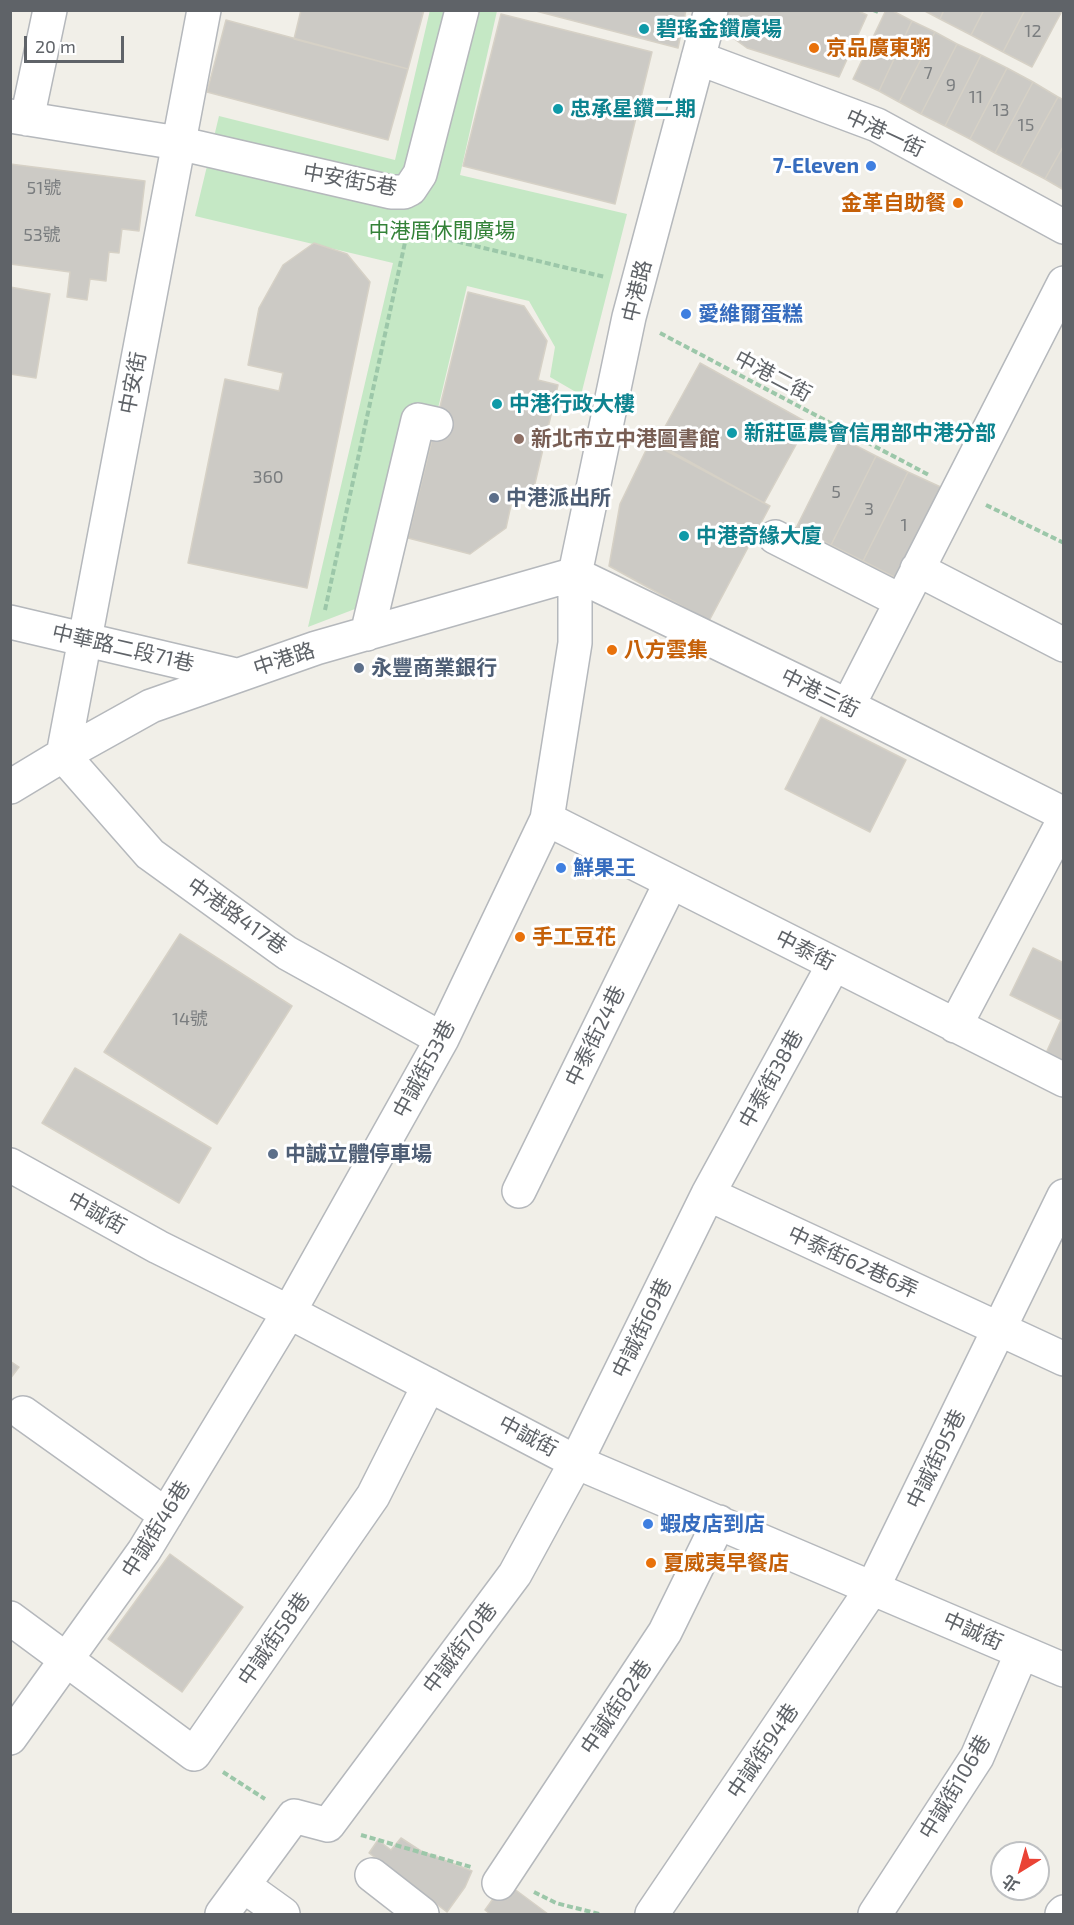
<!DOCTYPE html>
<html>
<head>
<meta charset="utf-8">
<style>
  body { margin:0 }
  #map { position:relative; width:1074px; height:1925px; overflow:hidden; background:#f1efe8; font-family:"Exo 2","Noto Sans TC",sans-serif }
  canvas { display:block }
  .frame { position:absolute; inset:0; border:12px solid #5f6368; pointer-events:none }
  .north { position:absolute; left:990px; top:1841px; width:60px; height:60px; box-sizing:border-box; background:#fff; border:2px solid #bfc1c3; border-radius:50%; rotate:217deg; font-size:16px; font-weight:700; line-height:24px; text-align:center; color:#5f6368 }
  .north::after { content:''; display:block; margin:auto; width:21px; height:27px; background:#ea4335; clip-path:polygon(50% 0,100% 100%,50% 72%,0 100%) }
  .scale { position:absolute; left:24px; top:36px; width:100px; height:27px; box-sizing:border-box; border:3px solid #5f6368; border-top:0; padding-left:8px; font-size:18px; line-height:21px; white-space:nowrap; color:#5f6368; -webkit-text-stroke:4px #fff; paint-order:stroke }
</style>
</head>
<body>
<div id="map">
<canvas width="1074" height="1925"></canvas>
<div class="frame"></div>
<div class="north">北</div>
<div class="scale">20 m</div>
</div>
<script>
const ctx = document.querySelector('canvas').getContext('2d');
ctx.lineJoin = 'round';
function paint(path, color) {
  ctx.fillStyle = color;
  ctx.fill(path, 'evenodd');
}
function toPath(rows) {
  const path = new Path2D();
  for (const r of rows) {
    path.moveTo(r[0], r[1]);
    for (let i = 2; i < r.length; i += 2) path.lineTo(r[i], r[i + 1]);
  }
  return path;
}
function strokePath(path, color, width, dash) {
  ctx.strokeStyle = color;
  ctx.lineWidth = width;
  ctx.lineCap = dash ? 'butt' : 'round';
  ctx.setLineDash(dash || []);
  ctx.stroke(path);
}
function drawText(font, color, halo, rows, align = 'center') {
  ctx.font = font + ' "Exo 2","Noto Sans TC",sans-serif';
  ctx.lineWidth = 6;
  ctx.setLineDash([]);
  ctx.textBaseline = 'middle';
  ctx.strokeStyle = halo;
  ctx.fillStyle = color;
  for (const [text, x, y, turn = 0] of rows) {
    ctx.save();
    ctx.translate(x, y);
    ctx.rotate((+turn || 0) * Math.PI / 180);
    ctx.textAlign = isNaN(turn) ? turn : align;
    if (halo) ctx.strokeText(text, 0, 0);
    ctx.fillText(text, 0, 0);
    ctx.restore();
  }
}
const green = toPath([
  [430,10,497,11,460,175,627,214,581,395,550,377,555,347,529,301,467,286,394,594,308,627,393,263,195,216,219,116,395,160]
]);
const building = toPath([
  [301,10,424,10,408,69,294,39,301,10],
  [532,10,686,10,678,48,532,10],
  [726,10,856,10,867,15,839,77,747,48,733,38,729,31,726,10],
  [886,10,891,10,912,21,879,91,853,79,886,10],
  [923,10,944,10,940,19,923,10],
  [944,10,984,10,971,35,940,19,944,10],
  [984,10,1025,10,1003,52,971,35,984,10],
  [1025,10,1062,11,1032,67,1003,52,1025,10],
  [501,14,652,52,615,204,463,166,501,14],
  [226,20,408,69,388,140,207,92,226,20],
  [912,21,935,32,899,102,879,91,912,21],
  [935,32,957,44,921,114,899,102,935,32],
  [957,44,981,55,945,126,921,114,957,44],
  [981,55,1007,68,970,139,945,126,981,55],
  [1007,68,1033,82,995,153,970,139,1007,68],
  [1033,82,1058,97,1020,166,995,153,1033,82],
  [1058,97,1064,100,1064,145,1045,179,1020,166,1058,97],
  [1064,145,1064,190,1045,179,1064,145],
  [10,164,145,181,139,231,122,229,119,253,109,252,106,281,90,279,87,300,67,297,70,272,10,264,10,164],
  [314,243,347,254,370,282,307,588,188,563,225,379,279,391,283,373,248,365,259,308,283,265,314,243],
  [10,287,50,294,36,378,10,374,10,287],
  [468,292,524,306,547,341,538,380,558,385,533,492,514,491,506,528,470,554,408,538,468,292],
  [700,363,808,423,764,503,656,443,700,363],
  [841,438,876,456,831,545,796,528,841,438],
  [650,442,770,506,709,621,609,566,620,504,650,442],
  [876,456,908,472,863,561,831,545,876,456],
  [908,472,945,489,898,579,863,561,908,472],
  [821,717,906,760,870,832,785,789,821,717],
  [180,934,292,1006,217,1124,104,1052,180,934],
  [1033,948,1064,963,1064,1061,1046,1053,1061,1020,1010,995,1033,948],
  [75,1068,211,1148,179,1203,42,1123,75,1068],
  [10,1361,19,1367,10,1379,10,1361],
  [170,1554,243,1607,182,1692,108,1639,170,1554],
  [401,1838,421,1851,472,1871,465,1887,447,1912,369,1853,378,1840,391,1850,401,1838],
  [505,1882,548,1914,490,1914,485,1910,505,1882]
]);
const path = toPath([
  [873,10,878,12],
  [396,227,605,277],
  [660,333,929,475],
  [986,505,1064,543],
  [325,610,409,224],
  [223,1772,265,1799],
  [361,1835,471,1867],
  [534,1892,556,1903,599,1914]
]);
const minor = toPath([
  [204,10,63,755,150,854,287,953,442,1039],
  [698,58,877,125,1064,227],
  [10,116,178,143,391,192,404,192,410,189,420,174,462,10],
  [27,119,50,10],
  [775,537,901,601],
  [917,569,1064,645],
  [10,622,236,675],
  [367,634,418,420,436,424],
  [848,706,1064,283],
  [10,787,63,755,151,706,316,648,575,574,629,317,711,10],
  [547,819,1064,1080],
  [955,1026,1064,820],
  [10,1165,158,1247,289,1312,576,1462,1064,1670],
  [519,1191,671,882],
  [708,1194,1064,1359],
  [23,1413,166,1515],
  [10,1618,194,1754,373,1496,429,1385],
  [10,1738,144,1551,289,1312,442,1039,547,819,575,643,575,574,848,706,1064,814],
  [372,1875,422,1914],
  [499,1883,665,1632,719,1522],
  [244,1886,283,1914],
  [222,1914,294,1816,328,1825,515,1574,576,1462,708,1194,834,964],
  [652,1914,873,1587,1064,1196],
  [875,1914,977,1757,1022,1652],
  [1062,1914,1064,1912]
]);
const markers = [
  [644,29,6,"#0f9aa8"],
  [814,48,6,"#e8710a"],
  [558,109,6,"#0f9aa8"],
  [871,166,6,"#3f7fe0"],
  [958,203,6,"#e8710a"],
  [686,314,6,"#3f7fe0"],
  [497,404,6,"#0f9aa8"],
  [732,433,6,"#0f9aa8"],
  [519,439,6,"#8d6e63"],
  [494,498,6,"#5c6f8a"],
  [684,536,6,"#0f9aa8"],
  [612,650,6,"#e8710a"],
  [359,668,6,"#5c6f8a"],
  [561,868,6,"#3f7fe0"],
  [520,937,6,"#e8710a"],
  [273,1154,6,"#5c6f8a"],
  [648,1524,6,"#3f7fe0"],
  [651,1563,6,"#e8710a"]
];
const numberNames = [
  ["12",1033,31],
  ["7",928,73],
  ["9",951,85],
  ["11",976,97],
  ["13",1001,110],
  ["15",1026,125],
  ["51號",44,188],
  ["53號",42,235],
  ["360",268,477],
  ["5",836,492],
  ["3",869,509],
  ["1",904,525],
  ["14號",190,1019]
];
const cultureNames = [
  ["碧瑤金鑽廣場",656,29],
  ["忠承星鑽二期",570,109],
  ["中港行政大樓",509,404],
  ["新莊區農會信用部中港分部",744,433],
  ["中港奇緣大廈",696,536]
];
const foodNames = [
  ["京品廣東粥",826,48],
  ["金革自助餐",946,203,"right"],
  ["八方雲集",624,650],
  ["手工豆花",532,937],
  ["夏威夷早餐店",663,1563]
];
const streetNames = [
  ["中港一街",885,133,25],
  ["中安街5巷",350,180,10],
  ["中港路",637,291,-76],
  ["中港二街",773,376,28],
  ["中安街",133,383,-79],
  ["中華路二段71巷",123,648,13],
  ["中港路",284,659,-18],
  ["中港三街",820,693,26],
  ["中港路417巷",237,916,35],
  ["中泰街",805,950,27],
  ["中泰街24巷",595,1036,-64],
  ["中誠街53巷",424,1069,-62],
  ["中泰街38巷",771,1079,-61],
  ["中誠街",97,1213,29],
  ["中泰街62巷6弄",853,1262,25],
  ["中誠街69巷",642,1328,-64],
  ["中誠街",528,1436,28],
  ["中誠街95巷",936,1459,-64],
  ["中誠街46巷",156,1529,-58],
  ["中誠街",973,1631,24],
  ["中誠街58巷",274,1639,-55],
  ["中誠街70巷",460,1648,-53],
  ["中誠街82巷",616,1707,-56],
  ["中誠街94巷",763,1751,-56],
  ["中誠街106巷",955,1787,-59]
];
const shopNames = [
  ["7-Eleven",859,166,"right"],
  ["愛維爾蛋糕",698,314],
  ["鮮果王",573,868],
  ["蝦皮店到店",660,1524]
];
const parkNames = [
  ["中港厝休閒廣場",442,231]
];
const educationNames = [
  ["新北市立中港圖書館",531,439]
];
const serviceNames = [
  ["中港派出所",506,498],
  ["永豐商業銀行",371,668],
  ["中誠立體停車場",285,1154]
];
paint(green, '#c5e8c5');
paint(building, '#cccac5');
strokePath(building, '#d6d1c6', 1.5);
strokePath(minor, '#b5b8bc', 36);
strokePath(path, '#9cc7a9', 4, [6, 3]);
strokePath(minor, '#fff', 33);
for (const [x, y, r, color] of markers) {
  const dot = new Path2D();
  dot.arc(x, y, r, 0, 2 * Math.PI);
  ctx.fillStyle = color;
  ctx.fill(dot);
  strokePath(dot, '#fff', 2);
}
drawText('18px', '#7a7d7f', null, numberNames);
drawText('bold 21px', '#0d838f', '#fff', cultureNames, 'left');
drawText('bold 21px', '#c56008', '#fff', foodNames, 'left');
drawText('21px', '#5f6368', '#fff', streetNames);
drawText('bold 21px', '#366cbe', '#fff', shopNames, 'left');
drawText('21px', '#348238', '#fff', parkNames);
drawText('bold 21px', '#785e54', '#fff', educationNames, 'left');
drawText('bold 21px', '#4e5e75', '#fff', serviceNames, 'left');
</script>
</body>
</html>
